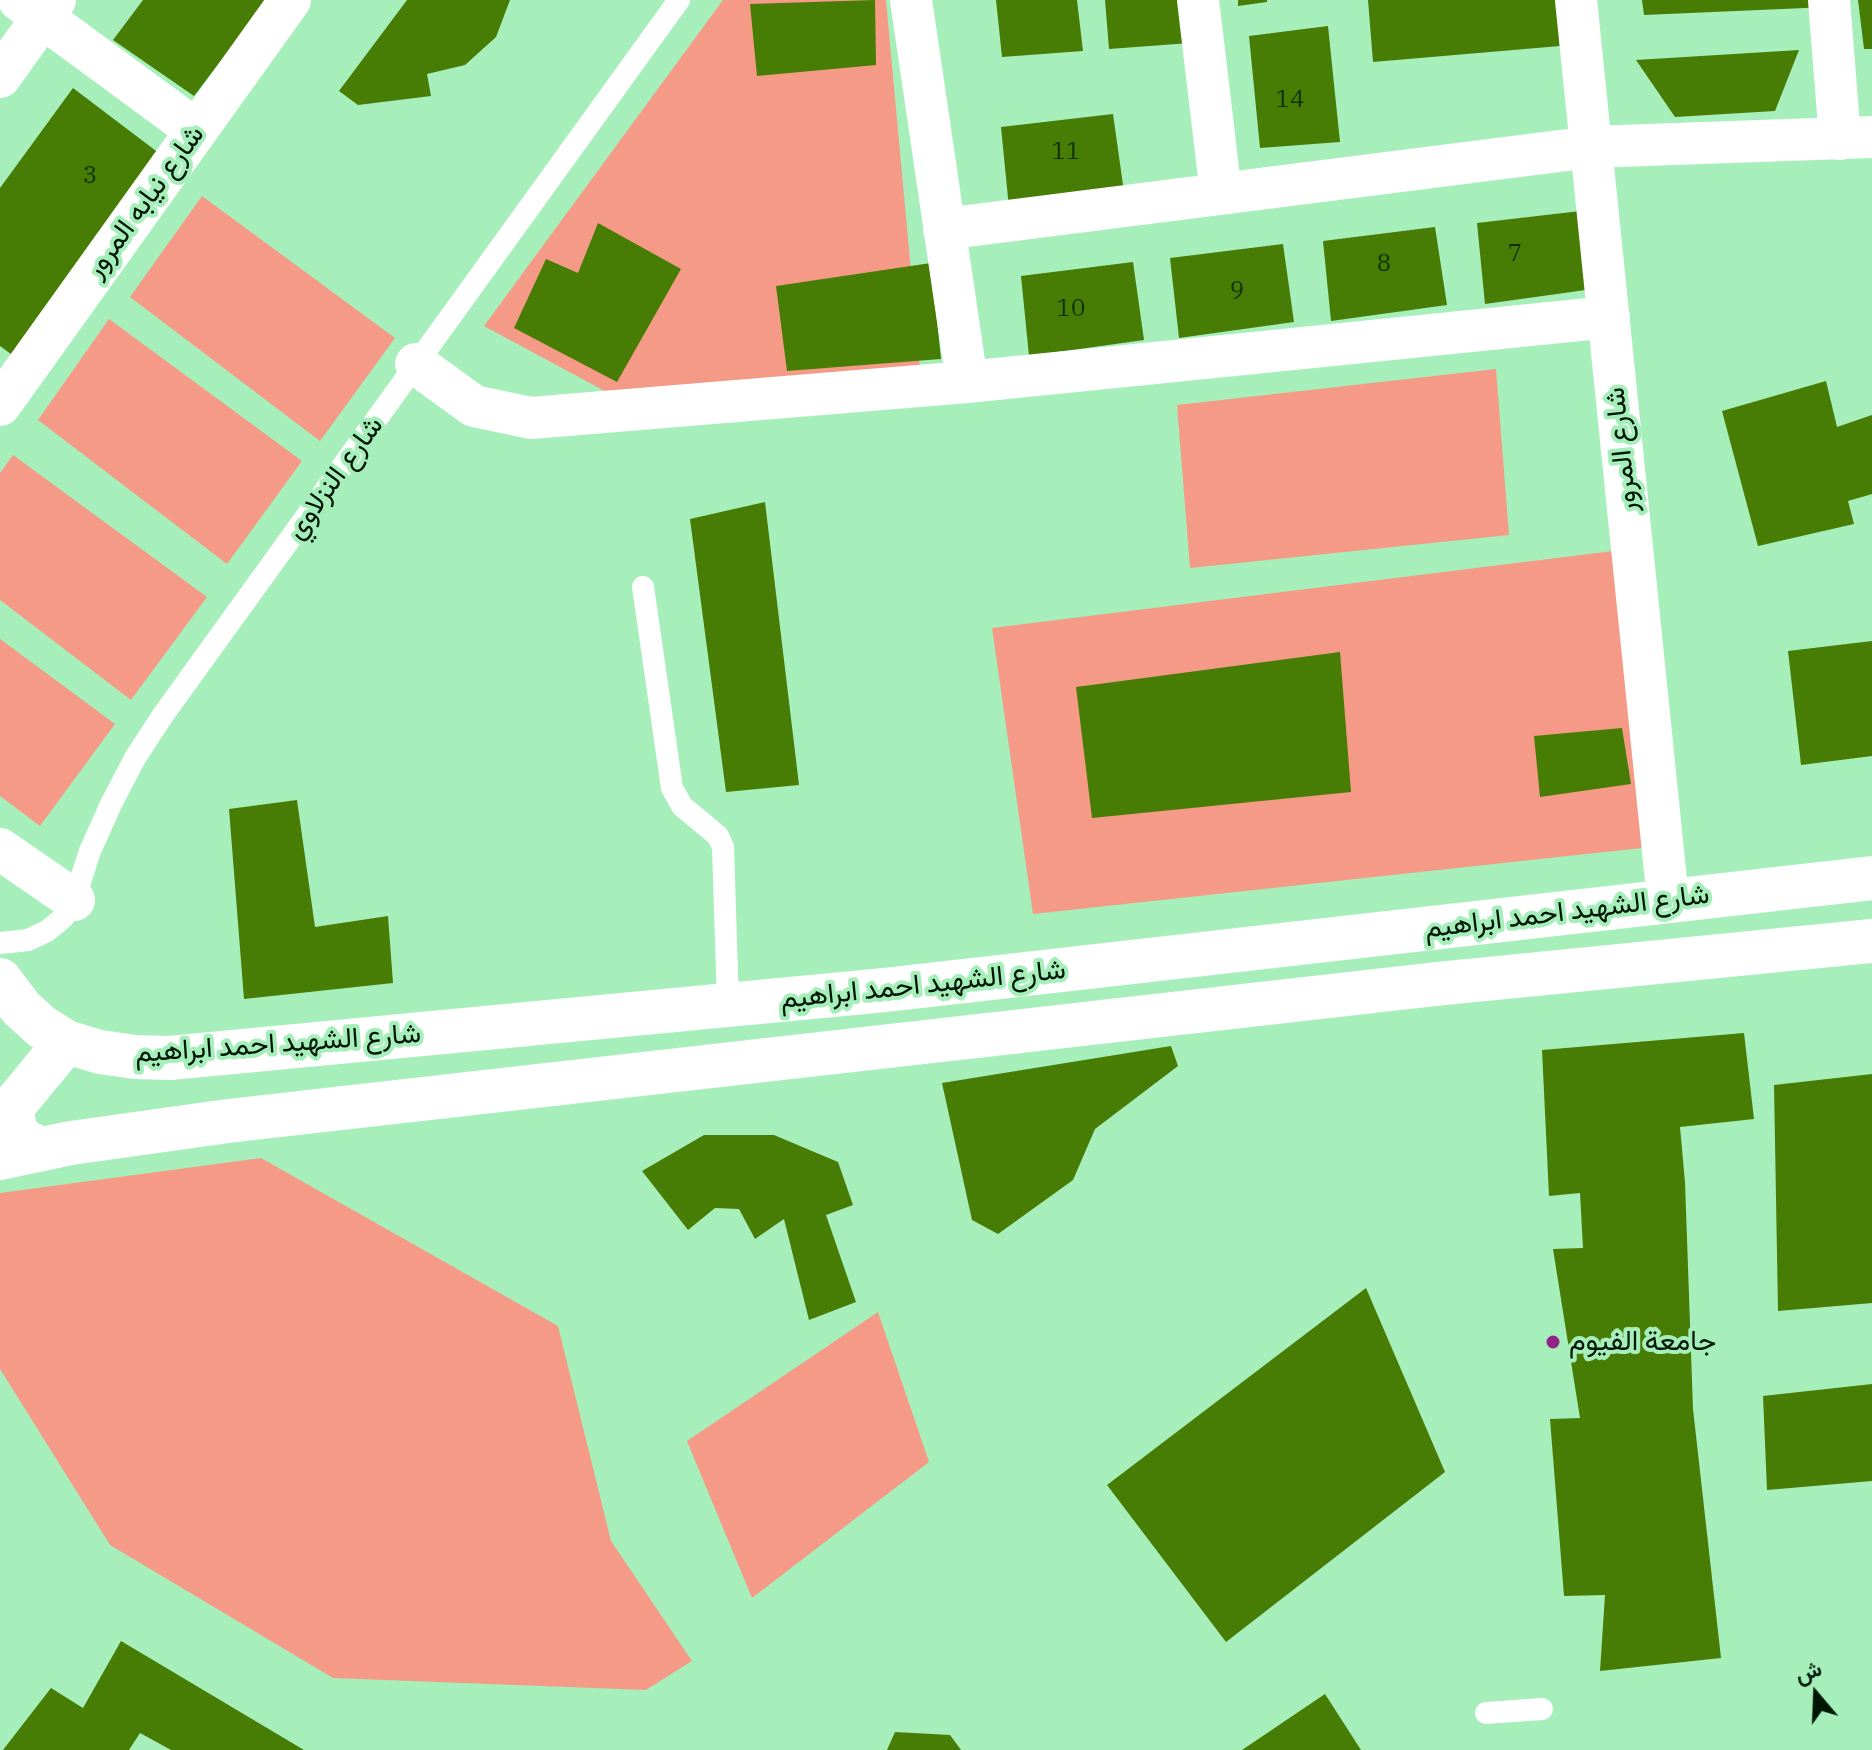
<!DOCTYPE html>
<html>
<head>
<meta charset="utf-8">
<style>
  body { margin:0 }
  #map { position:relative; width:1872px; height:1750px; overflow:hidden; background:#a6efbb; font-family:"IBM Plex Serif",Vazirmatn,serif }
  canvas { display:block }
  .north { position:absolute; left:1776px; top:1654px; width:80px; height:80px; -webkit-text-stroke:6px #a6efbb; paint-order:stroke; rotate:341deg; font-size:22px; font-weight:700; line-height:32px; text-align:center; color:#001706 }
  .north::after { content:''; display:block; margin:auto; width:28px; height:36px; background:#001706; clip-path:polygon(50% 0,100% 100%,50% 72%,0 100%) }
</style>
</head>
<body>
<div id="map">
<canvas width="1872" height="1750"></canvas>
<div class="north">ش</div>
</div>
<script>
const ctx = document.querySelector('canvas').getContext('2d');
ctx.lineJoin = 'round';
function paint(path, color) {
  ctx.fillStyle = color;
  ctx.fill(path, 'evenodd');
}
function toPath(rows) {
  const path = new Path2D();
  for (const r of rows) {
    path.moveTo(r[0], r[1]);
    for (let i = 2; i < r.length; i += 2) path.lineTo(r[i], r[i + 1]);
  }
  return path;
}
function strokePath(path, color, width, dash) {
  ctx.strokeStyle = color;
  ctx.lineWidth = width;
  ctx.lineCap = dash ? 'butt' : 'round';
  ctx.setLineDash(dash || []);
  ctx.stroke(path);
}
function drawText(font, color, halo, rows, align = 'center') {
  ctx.font = font + ' "IBM Plex Serif",Vazirmatn,serif';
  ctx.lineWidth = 8;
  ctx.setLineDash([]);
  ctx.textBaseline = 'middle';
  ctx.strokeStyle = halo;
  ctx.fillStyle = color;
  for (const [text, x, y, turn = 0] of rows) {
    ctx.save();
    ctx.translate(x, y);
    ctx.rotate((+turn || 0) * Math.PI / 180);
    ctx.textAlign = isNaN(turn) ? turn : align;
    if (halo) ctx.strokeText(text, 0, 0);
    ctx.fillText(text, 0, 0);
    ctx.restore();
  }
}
const green = toPath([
  [723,0,886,0,921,380,627,403,484,326],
  [202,196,395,338,320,441,130,297],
  [109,319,302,461,227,564,38,420],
  [1496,369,1509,535,1190,568,1177,405],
  [13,455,207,597,131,700,0,600,0,473],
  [1621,550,1651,847,1033,914,992,628],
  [0,639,115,724,40,826,0,796],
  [261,1158,558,1326,611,1541,692,1661,646,1690,333,1678,110,1545,0,1369,0,1193],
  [878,1312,929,1462,752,1598,687,1441]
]);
const building = toPath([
  [143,0,267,0,194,96,113,40],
  [407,0,510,0,496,37,465,65,427,74,431,96,358,105,339,91],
  [875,0,876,65,757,76,750,4],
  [996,0,1077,0,1083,51,1002,57],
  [1105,0,1186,0,1190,43,1109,49],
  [1238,0,1267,0,1267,2,1238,6],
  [1368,0,1557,0,1560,46,1373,62],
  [1642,0,1828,0,1828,7,1644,15],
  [1858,0,1872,0,1872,49,1864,49],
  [1328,26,1340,142,1260,148,1249,36],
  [1799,50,1775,111,1675,117,1636,60],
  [73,88,168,160,19,360,0,346,0,188],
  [1113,114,1124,192,1009,208,1001,127],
  [1589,210,1600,288,1485,304,1477,223],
  [598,223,681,269,617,382,514,328,546,259,578,273],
  [1435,227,1447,305,1331,321,1323,241],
  [1283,244,1294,322,1179,338,1170,258],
  [1133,262,1144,340,1029,356,1021,276],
  [931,263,941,359,787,371,776,286],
  [1826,381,1837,427,1872,415,1872,494,1848,501,1854,524,1758,546,1722,411],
  [765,502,799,785,726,792,690,519],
  [1872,641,1872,756,1801,765,1788,651],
  [1340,652,1351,792,1092,818,1076,687],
  [1622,728,1631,784,1540,797,1534,736],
  [297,800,315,927,388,916,393,983,244,999,229,809],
  [1744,1033,1754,1119,1680,1127,1685,1182,1693,1409,1721,1658,1600,1671,1605,1595,1564,1596,1550,1419,1580,1418,1553,1249,1583,1248,1580,1193,1549,1196,1542,1050],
  [1171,1046,1178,1066,1095,1129,1073,1180,998,1234,972,1220,942,1083],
  [1872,1074,1872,1303,1778,1311,1774,1085],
  [704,1135,774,1135,838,1162,853,1205,826,1215,856,1302,809,1320,784,1219,755,1239,739,1209,715,1208,688,1230,642,1171],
  [1366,1288,1445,1472,1226,1642,1107,1485],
  [1872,1384,1872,1481,1767,1490,1763,1396],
  [121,1641,304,1750,171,1750,140,1733,129,1750,3,1750,51,1688,83,1708],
  [1325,1694,1361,1750,1242,1750],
  [895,1732,950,1735,961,1750,887,1750]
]);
const lane = toPath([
  [643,587,672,788,682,806,718,836,723,847,728,1005],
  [0,943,28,940,47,931,63,918,74,900,90,851,111,804,135,758,163,715,679,0],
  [1486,1713,1542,1709]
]);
const street = toPath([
  [19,0,196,130],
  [911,0,967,382],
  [1198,0,1221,194],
  [1576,0,1668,900],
  [1829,0,1840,139],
  [0,77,55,0],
  [944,229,1591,147,1872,137],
  [416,364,474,406,531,418,967,382,1609,317],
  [0,405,290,0],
  [0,849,74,900]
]);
const secondary = toPath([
  [0,980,21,1008,42,1027,66,1042,100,1052,135,1057,170,1058,885,990,1872,878],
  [38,1148,18,1137,12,1116,14,1105,66,1042],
  [0,1158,71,1143,228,1121,1436,984,1872,941]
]);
const markers = [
  [1553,1342,8,"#922486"]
];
const numberNames = [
  ["14",1290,100],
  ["11",1066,152],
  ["3",90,176],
  ["7",1515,254],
  ["8",1384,264],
  ["9",1237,291],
  ["10",1071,309]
];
const streetNames = [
  ["شارع نيابه المرور",145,202,-54],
  ["شارع المرور",1622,450,-96],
  ["شارع النزلاوي",335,478,-54],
  ["شارع الشهيد احمد ابراهيم",1567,912,-7],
  ["شارع الشهيد احمد ابراهيم",923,985,-6],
  ["شارع الشهيد احمد ابراهيم",278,1044,-4]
];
const poiNames = [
  ["جامعة الفيوم",1569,1342]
];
paint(green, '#f59a86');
paint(building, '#477c05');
strokePath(lane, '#fff', 22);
strokePath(street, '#fff', 42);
strokePath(secondary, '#fff', 44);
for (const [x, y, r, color] of markers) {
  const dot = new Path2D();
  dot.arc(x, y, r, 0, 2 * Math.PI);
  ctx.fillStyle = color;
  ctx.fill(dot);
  strokePath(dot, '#a6efbb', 3);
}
drawText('24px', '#123006', null, numberNames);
drawText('28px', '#001706', '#a6efbb', streetNames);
drawText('28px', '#001706', '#a6efbb', poiNames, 'left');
</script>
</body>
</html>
